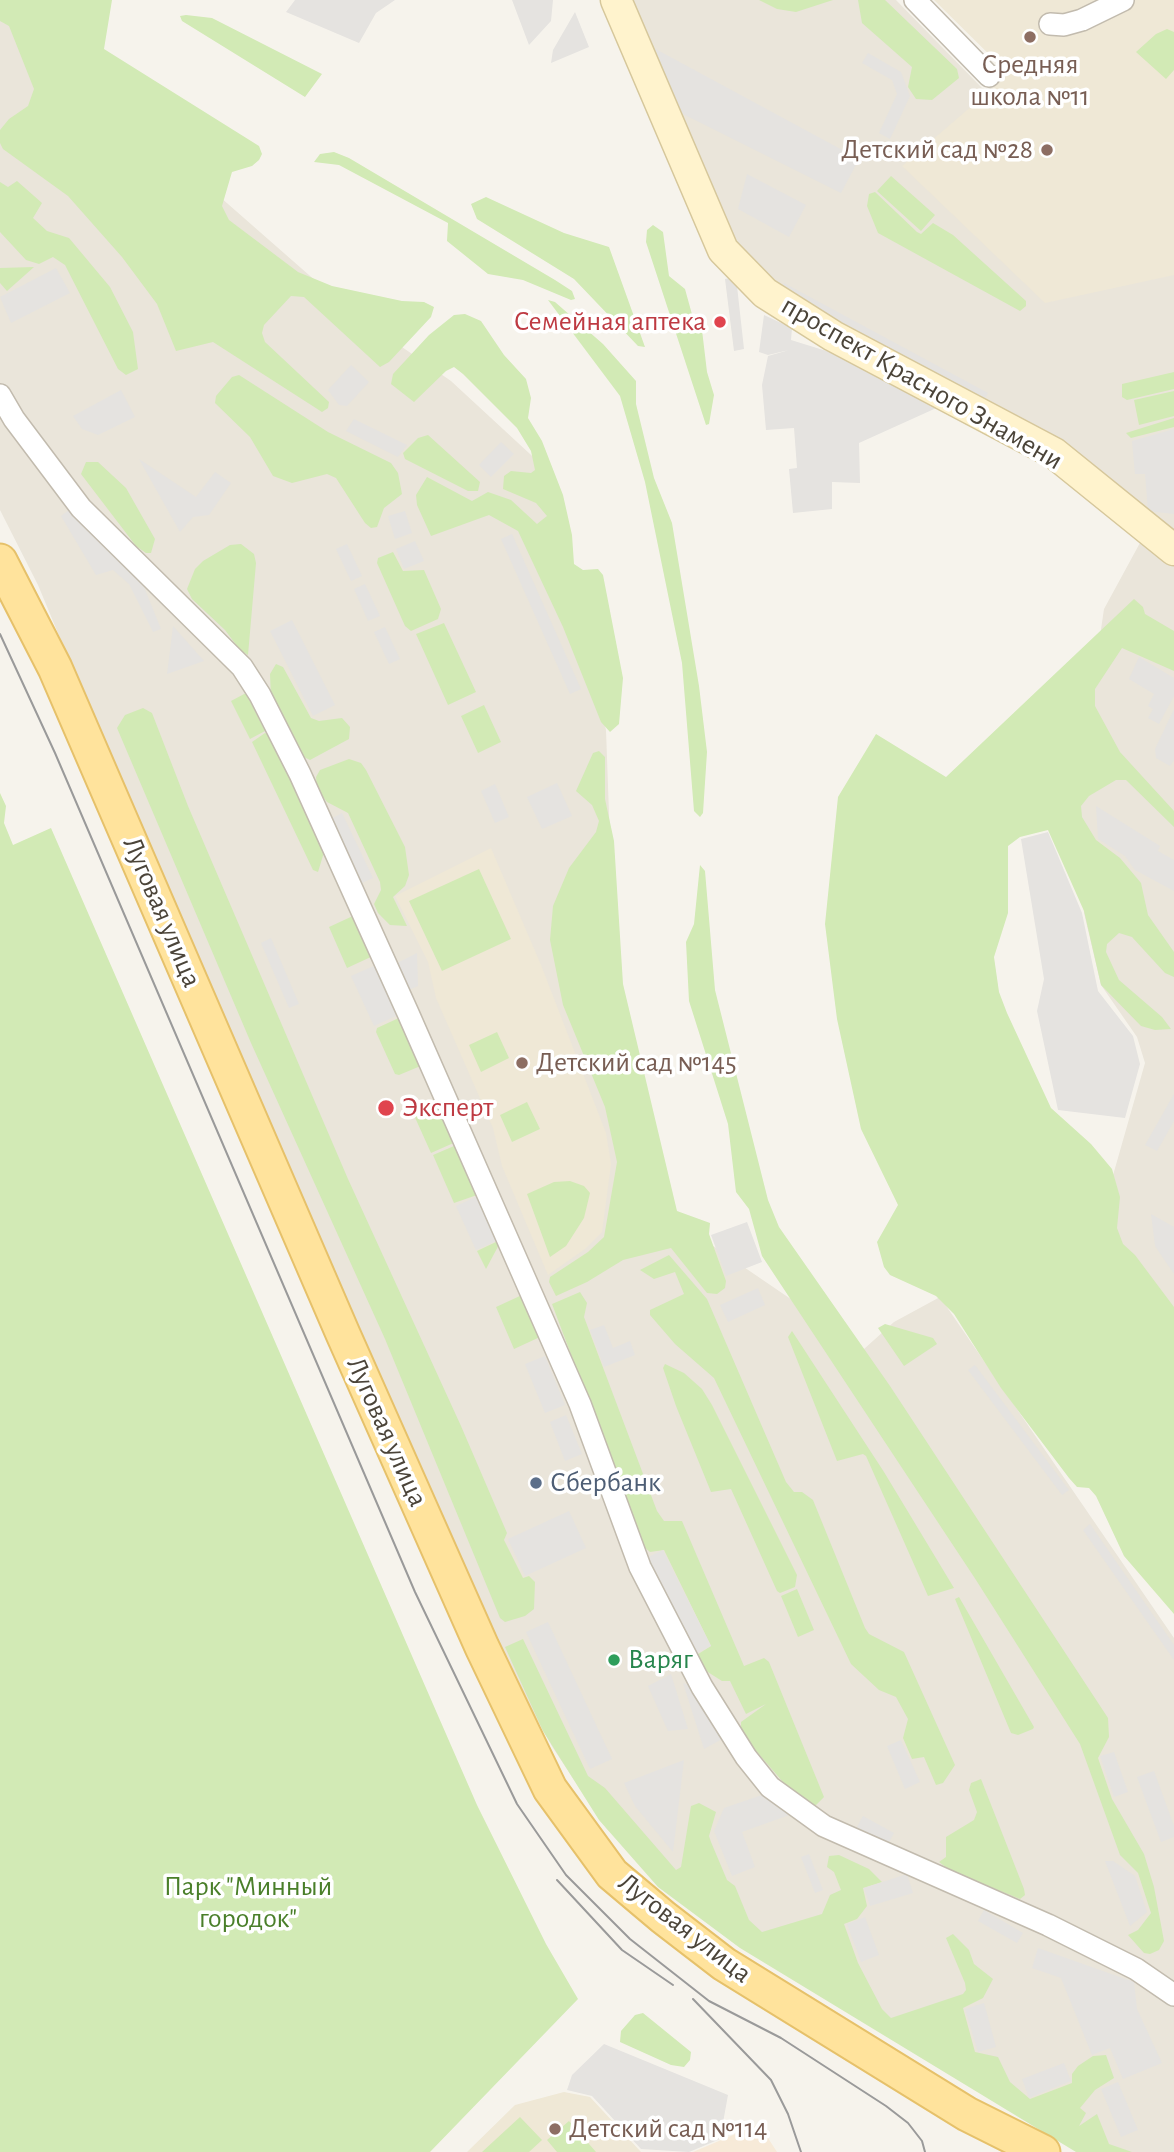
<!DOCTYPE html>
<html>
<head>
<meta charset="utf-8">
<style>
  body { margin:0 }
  canvas { display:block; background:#f6f3ec }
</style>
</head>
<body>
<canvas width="1174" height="2152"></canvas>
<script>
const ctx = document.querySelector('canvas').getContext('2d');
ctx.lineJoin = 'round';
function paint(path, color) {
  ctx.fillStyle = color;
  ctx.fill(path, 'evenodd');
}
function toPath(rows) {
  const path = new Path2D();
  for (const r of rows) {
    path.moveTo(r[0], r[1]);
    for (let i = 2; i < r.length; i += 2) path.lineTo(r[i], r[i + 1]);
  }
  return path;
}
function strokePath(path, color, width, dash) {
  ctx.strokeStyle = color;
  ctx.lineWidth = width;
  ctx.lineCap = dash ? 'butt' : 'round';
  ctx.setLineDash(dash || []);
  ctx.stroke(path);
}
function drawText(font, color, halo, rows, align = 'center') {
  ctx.font = font + ' "Alegreya Sans",sans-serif';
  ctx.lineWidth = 7;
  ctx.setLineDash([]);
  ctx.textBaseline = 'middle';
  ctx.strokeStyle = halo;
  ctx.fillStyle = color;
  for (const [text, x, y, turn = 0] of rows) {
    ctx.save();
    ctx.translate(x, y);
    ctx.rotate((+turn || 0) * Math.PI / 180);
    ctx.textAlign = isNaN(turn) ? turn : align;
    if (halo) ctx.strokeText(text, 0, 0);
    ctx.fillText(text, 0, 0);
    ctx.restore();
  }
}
const residential = toPath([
  [619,0,896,0,984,90,1047,34,1140,0,1174,0,1174,544,836,329,727,249],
  [0,4,350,311,451,381,543,466,606,730,615,981,672,1218,864,1349,894,1322,940,1297,1174,1638,1174,2152,1078,2152,661,1884,606,1828,553,1748,493,1642,137,823,38,585,0,510],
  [1141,541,1174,563,1174,1311,1088,1263,1145,1063,1137,1037,1101,985,1084,913,1075,805,1104,609]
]);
const commercial = toPath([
  [759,2124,777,2152,693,2152]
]);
const education = toPath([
  [934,0,1174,0,1174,275,1045,303,902,166,1009,74],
  [491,848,541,965,606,1133,611,1164,602,1232,585,1249,548,1275,502,1166,493,1128,436,998,428,962,395,896],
  [564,2092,590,2097,641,2152,467,2152,515,2105]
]);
const green = toPath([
  [0,0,112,0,104,49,259,146,262,154,259,160,252,166,232,172,222,206,229,220,298,272,332,286,402,301,424,302,434,307,431,317,389,362,380,367,304,297,291,296,264,325,262,333,265,342,329,402,328,408,322,412,213,342,176,351,157,304,122,257,68,196,3,149,0,143,0,130,9,119,28,106,34,89,9,26,0,21],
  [759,0,833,0,796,12,777,9],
  [858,0,885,0,957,69,959,78,932,100,916,99,908,87,912,67,862,23],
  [186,15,212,18,322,74,305,97,182,21,180,16],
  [1167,29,1174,32,1174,70,1166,79,1136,52,1156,34],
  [334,152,349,158,555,280,572,291,575,299,571,300,523,280,488,274,447,241,448,223,339,165,314,162,320,154],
  [891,176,935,215,921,231,877,191],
  [17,181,42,203,33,218,47,231,69,238,110,287,133,332,138,369,126,375,118,369,65,265,53,257,39,264,26,260,0,232,0,182,8,187],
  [875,192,917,232,921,234,933,223,953,235,1026,301,1026,306,1020,311,878,233,867,206,869,194],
  [486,197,564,233,609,247,645,347,638,346,574,279,477,219,471,204],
  [653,225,663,232,669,276,685,289,693,318,702,330,707,372,714,395,709,424,706,425,646,242,647,230],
  [34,267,7,291,0,283,0,268],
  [548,300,555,302,603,344,636,381,636,404,654,478,672,523,699,686,707,752,703,813,700,817,694,811,682,663,645,482,620,396],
  [465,314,481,321,504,355,526,379,531,398,528,418,542,441,563,495,572,535,574,564,583,570,598,569,603,575,623,678,619,724,610,732,601,722,563,627,518,531,489,515,431,536,417,505,416,495,427,477,472,501,488,492,511,500,537,524,547,516,536,503,503,489,504,476,511,471,531,473,535,470,531,451,517,428,463,374,454,367,446,371,414,402,391,384,393,374,429,335,454,315],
  [1174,372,1174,389,1127,400,1122,397,1122,384],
  [239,375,328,432,391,463,398,473,402,494,384,508,377,527,371,528,365,523,336,478,327,474,292,483,273,476,250,437,215,403,216,396,232,377],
  [1174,391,1174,416,1139,425,1134,400],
  [1174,418,1174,427,1131,438,1126,433],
  [428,435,480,482,478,491,468,491,405,459,403,453,418,438],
  [86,462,98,462,126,488,155,539,151,553,146,553,136,546,81,474],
  [241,544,254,554,256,563,248,655,240,650,225,630,192,599,187,589,195,569,203,561,230,545],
  [393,552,403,571,424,570,441,609,438,619,411,631,405,626,377,563,378,558],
  [1134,599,1143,607,1145,614,1174,631,1174,671,1122,648,1095,689,1095,706,1120,752,1174,811,1174,827,1126,780,1116,780,1089,796,1081,806,1082,817,1096,840,1120,858,1141,883,1148,915,1174,952,1174,977,1165,973,1132,937,1119,933,1107,944,1106,952,1119,980,1162,1017,1171,1029,1155,1030,1141,1026,1101,985,1084,911,1048,830,1020,837,1008,846,1008,913,994,957,999,992,1007,1013,1051,1108,1091,1144,1112,1169,1120,1197,1117,1228,1123,1244,1135,1255,1174,1307,1174,1614,1124,1556,1096,1496,1089,1488,1077,1487,1069,1478,1001,1388,954,1314,936,1296,890,1275,884,1267,877,1242,898,1205,861,1129,837,1019,825,924,838,797,876,734,946,777],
  [444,623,476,692,448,705,416,634],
  [276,664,283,667,311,718,319,721,342,718,350,727,349,739,310,760,302,756,271,697,270,674],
  [246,693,265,731,250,739,231,701],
  [484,705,501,742,478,753,461,716],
  [143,708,152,713,188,806,348,1179,461,1426,507,1533,504,1540,523,1578,529,1576,535,1582,534,1609,525,1616,505,1622,500,1618,385,1339,251,1043,117,728,125,715],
  [265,733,270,735,325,849,318,872,313,870,252,742],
  [599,751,605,757,605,799,614,841,623,984,677,1211,710,1223,709,1234,726,1281,725,1288,717,1294,707,1293,671,1248,623,1260,587,1282,556,1296,549,1282,550,1277,588,1252,604,1237,617,1162,605,1107,563,1005,550,940,553,906,569,868,596,832,599,821,592,805,576,791,593,753],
  [349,759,361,763,366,770,405,847,409,875,405,886,393,897,407,926,390,925,378,913,374,904,381,890,380,882,348,813,327,802,317,789,316,777,320,770],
  [0,793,6,806,4,823,13,845,51,828,477,1805,546,1944,578,1999,430,2152,0,2152],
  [700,865,705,871,715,990,768,1200,779,1227,890,1386,1108,1718,1109,1737,1098,1758,1112,1799,1144,1854,1154,1887,1164,1941,1159,1950,1150,1954,1144,1953,1128,1935,1138,1930,1151,1913,1138,1873,1120,1855,1080,1744,976,1580,762,1256,749,1209,736,1192,728,1124,689,1001,686,942,694,924],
  [479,869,511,939,442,971,409,901],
  [355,915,373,956,347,968,329,927],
  [401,1017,423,1065,399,1075,395,1074,376,1032,377,1028],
  [497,1032,509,1058,481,1072,469,1045],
  [440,1101,458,1141,431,1153,413,1113],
  [527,1102,540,1129,512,1142,500,1115],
  [454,1146,502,1239,486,1269,477,1251,498,1241,477,1195,454,1203,433,1155],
  [570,1181,584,1186,590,1193,584,1218,566,1246,550,1257,527,1194,554,1182],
  [669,1255,707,1299,786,1482,794,1492,802,1492,813,1500,865,1628,869,1634,904,1652,955,1765,943,1783,936,1785,924,1757,912,1759,903,1738,908,1719,896,1697,879,1690,851,1664,714,1378,675,1344,650,1315,650,1310,684,1294,675,1272,654,1279,640,1270],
  [580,1292,587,1303,584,1317,657,1511,664,1521,682,1521,744,1666,764,1658,769,1662,824,1797,815,1806,789,1789,751,1745,741,1729,741,1722,766,1704,746,1714,730,1681,722,1681,703,1669,695,1656,711,1646,664,1550,650,1552,643,1546,552,1304],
  [522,1295,540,1337,514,1349,496,1307],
  [885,1324,933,1338,937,1344,904,1366,878,1328],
  [792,1331,884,1472,954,1588,928,1596,866,1456,863,1454,837,1461,788,1337],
  [665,1364,684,1373,702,1389,712,1405,797,1575,795,1587,780,1593,777,1591,731,1489,711,1492,676,1406,663,1368],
  [797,1589,814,1630,798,1637,781,1596],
  [959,1597,1034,1727,1033,1729,1018,1735,1011,1733,955,1599],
  [523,1639,588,1776,605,1788,676,1870,681,1867,691,1806,699,1803,716,1812,709,1836,711,1842,727,1880,735,1886,749,1920,762,1932,822,1914,830,1895,841,1890,834,1872,827,1867,829,1856,839,1855,869,1869,882,1882,863,1888,867,1906,857,1919,844,1924,858,1963,882,2009,891,2018,963,1994,966,1990,965,1983,946,1938,953,1934,969,1950,974,1964,993,1979,983,1998,963,2008,975,2052,998,2057,1010,2082,1030,2099,1072,2083,1072,2074,1078,2066,1093,2056,1106,2055,1114,2078,1095,2090,1080,2108,1086,2113,1079,2126,1097,2114,1109,2144,1132,2152,1076,2152,740,1948,658,1887,599,1820,543,1731,505,1647],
  [981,1779,1024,1889,1025,1895,1020,1899,951,1871,939,1862,946,1857,946,1837,974,1820,977,1812,969,1790,971,1783],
  [643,2013,691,2052,690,2060,684,2067,671,2065,620,2042,621,2031,635,2015],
  [520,2117,542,2140,529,2152,482,2152],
  [569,2121,596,2152,557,2152,547,2140]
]);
const parking = toPath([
  [295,0,395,0,376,13,359,43,286,12],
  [512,0,553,0,551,21,529,45],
  [575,12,589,47,551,63,553,50],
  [650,46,859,159,841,193,677,111],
  [868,53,901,72,910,96,890,139,879,133,897,94,892,80,862,63],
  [747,174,806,205,789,237,738,209],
  [56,268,70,293,11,323,0,297],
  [736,277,744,349,734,351,725,279],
  [784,283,988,393,981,407,777,297],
  [764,315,792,328,791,340,849,358,943,405,859,443,860,483,832,482,832,509,793,513,789,469,797,468,794,428,766,430,762,385,768,356,789,350,768,355,759,352],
  [351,365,369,382,347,406,339,405,328,390],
  [121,390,135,417,98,435,82,429,73,416],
  [354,419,407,445,398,457,346,431],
  [1174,429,1174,514,1148,511,1145,474,1135,474,1132,441],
  [501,442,514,454,491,477,479,465],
  [139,459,196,497,215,472,231,483,209,515,193,517,180,532],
  [69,510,144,587,161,629,153,632,129,584,113,570,96,575,61,516],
  [405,511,412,533,395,539,388,516],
  [512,534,581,689,570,694,501,539],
  [415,541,424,561,404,569,396,549],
  [347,544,362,576,351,581,336,549],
  [365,584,380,616,368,621,354,589],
  [292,620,335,705,313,716,270,631],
  [173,626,204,661,167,674],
  [385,627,400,659,389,664,374,632],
  [1139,657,1174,678,1174,696,1159,724,1148,718,1153,709,1148,706,1154,694,1129,679],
  [1174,709,1174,760,1170,766,1156,758,1155,749],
  [557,783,572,816,542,829,527,797],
  [495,784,509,817,495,823,481,791],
  [1096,806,1160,846,1158,851,1174,860,1174,891,1135,870,1125,856,1098,839],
  [342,813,373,878,360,884,329,820],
  [1048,832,1082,913,1098,991,1133,1036,1140,1064,1125,1118,1058,1110,1037,1011,1044,979,1021,839],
  [271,938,299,1004,289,1008,261,943],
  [417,953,418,986,406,991,393,965],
  [376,965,398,1015,374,1026,351,976],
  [1174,1094,1174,1121,1157,1151,1145,1145],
  [478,1196,498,1240,476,1250,456,1206],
  [1151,1214,1174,1227,1174,1274,1155,1246],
  [747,1222,762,1262,726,1276,711,1235],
  [758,1288,765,1305,728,1322,720,1305],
  [604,1325,613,1348,630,1341,635,1355,604,1367,590,1330],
  [545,1356,565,1405,545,1413,525,1364],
  [975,1365,1069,1490,1062,1495,968,1370],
  [566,1415,582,1454,565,1461,550,1422],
  [569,1511,586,1548,525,1576,508,1539],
  [1090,1524,1174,1645,1174,1660,1083,1530],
  [663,1550,711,1646,692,1656,644,1559],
  [548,1622,612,1759,590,1769,526,1632],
  [671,1674,688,1729,668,1731,648,1686],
  [683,1683,697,1689,724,1738,704,1749],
  [901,1740,920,1782,905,1789,887,1746],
  [1114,1752,1128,1792,1114,1797,1100,1756],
  [684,1760,673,1852,635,1806,624,1783],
  [1154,1771,1174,1826,1174,1837,1161,1842,1137,1777],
  [762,1795,792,1814,742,1832,755,1867,732,1876,714,1831,724,1808],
  [863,1816,894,1833,888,1844,857,1827],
  [809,1854,823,1890,815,1893,801,1857],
  [1105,1861,1113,1861,1135,1876,1147,1912,1130,1926],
  [907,1874,913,1893,870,1906,864,1888],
  [984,1910,1023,1933,1017,1943,978,1921],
  [865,1917,879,1955,861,1962,847,1924],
  [1038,1948,1134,1982,1137,2009,1162,2063,1123,2079,1110,2048,1092,2055,1061,1978,1032,1968],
  [984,2003,996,2047,978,2052,965,2009],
  [604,2044,728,2095,720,2139,689,2152,641,2149,592,2096,567,2090,572,2075],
  [1064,2063,1071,2081,1029,2098,1022,2079],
  [1118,2082,1138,2130,1121,2137,1101,2089]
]);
const minor = toPath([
  [915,0,989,76],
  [1050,24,1064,25,1082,20,1123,0],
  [0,395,14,419,81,508,242,667,260,695,300,774,408,1013,580,1404,640,1567,702,1687,746,1757,770,1787,824,1826,1048,1925,1136,1969,1174,1995]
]);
const secondary = toPath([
  [616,0,723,250,765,293,833,336,1054,453,1174,550]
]);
const primary = toPath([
  [0,561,55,668,343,1334,482,1647,550,1789,612,1874,663,1917,724,1964,967,2114,1043,2152]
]);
const tram = toPath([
  [0,634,55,753,415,1592,517,1804,566,1875,630,1939,709,2001,781,2038,886,2106,908,2123,922,2141,925,2152],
  [557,1880,622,1950,673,1985],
  [693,1999,771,2080,788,2114,801,2152]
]);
const markers = [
  [1030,37,7,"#8d6e63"],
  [1047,150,7,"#8d6e63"],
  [720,322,7,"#e0444e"],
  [522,1063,7,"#8d6e63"],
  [386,1108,9,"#e0444e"],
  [536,1483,7,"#5c6f8a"],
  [614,1660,7,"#2e9e5b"],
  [555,2129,7,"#8d6e63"]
];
const educationNames = [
  ["Средняя",1030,65,"center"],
  ["школа №11",1030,97,"center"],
  ["Детский сад №28",1033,150,"right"],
  ["Детский сад №145",536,1063],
  ["Детский сад №114",569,2129]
];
const healthNames = [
  ["Семейная аптека",706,322],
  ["Эксперт",402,1108,"left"]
];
const streetNames = [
  ["проспект Красного Знамени",922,383,30],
  ["Луговая улица",162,912,67],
  ["Луговая улица",387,1432,66],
  ["Луговая улица",685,1928,38]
];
const serviceNames = [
  ["Сбербанк",550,1483]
];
const leisureNames = [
  ["Варяг",628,1660]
];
const parkNames = [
  ["Парк \"Минный",248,1887],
  ["городок\"",248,1919]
];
paint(residential, '#eae5da');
paint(commercial, '#f7ead8');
paint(education, '#efe8d6');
paint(green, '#d2eab5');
paint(parking, '#e5e3e0');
strokePath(minor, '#c2bbae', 24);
strokePath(secondary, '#d6c79b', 33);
strokePath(primary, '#e6c16a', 37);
strokePath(minor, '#fff', 21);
strokePath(secondary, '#fff3cd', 30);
strokePath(primary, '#ffe39c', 33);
strokePath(tram, '#9a9a9a', 2);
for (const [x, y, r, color] of markers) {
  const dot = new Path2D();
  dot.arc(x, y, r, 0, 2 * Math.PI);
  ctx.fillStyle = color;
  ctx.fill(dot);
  strokePath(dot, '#fff', 2.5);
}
drawText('28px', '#785e54', '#fff', educationNames, 'left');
drawText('28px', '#be3a42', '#fff', healthNames, 'right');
drawText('28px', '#4b4439', '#fff', streetNames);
drawText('28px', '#4e5e75', '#fff', serviceNames, 'left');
drawText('28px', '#27864d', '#fff', leisureNames, 'left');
drawText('28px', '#4a7f2a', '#fff', parkNames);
</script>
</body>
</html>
